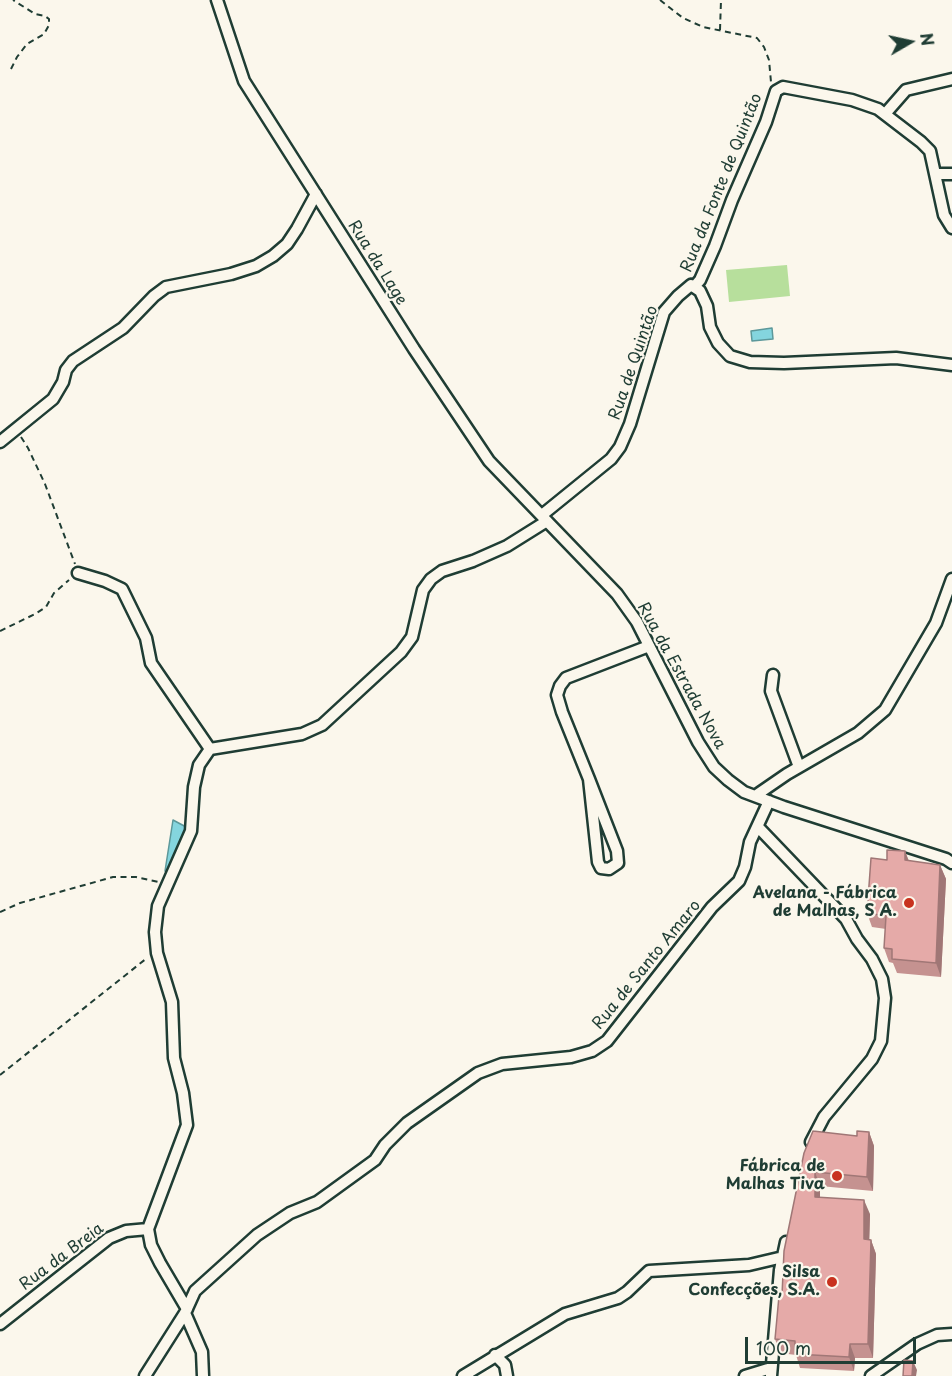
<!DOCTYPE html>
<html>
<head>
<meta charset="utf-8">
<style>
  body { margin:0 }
  #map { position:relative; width:952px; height:1376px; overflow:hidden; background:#fbf7ec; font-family:"Playpen Sans",sans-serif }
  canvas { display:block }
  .north { position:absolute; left:880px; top:12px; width:60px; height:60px; -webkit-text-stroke:4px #fbf7ec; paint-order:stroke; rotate:81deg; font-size:16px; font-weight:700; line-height:24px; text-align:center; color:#1f3d34 }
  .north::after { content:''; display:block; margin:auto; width:21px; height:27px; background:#1f3d34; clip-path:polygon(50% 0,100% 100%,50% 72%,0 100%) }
  .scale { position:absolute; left:745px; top:1337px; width:171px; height:27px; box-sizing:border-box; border:3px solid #1f3d34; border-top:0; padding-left:8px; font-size:18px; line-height:21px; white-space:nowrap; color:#1f3d34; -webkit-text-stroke:4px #fbf7ec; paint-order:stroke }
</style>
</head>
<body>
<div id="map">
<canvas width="952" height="1376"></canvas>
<div class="north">N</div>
<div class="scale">100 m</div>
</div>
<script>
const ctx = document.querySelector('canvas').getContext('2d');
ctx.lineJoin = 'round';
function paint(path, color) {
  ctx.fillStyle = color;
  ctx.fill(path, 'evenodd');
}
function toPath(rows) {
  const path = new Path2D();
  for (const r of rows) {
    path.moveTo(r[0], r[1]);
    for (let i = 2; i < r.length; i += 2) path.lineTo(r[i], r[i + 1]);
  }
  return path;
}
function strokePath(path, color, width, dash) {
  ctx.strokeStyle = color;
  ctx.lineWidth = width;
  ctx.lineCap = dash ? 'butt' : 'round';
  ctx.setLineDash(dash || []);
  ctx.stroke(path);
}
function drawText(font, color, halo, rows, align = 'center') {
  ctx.font = font + ' "Playpen Sans",sans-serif';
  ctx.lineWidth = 4.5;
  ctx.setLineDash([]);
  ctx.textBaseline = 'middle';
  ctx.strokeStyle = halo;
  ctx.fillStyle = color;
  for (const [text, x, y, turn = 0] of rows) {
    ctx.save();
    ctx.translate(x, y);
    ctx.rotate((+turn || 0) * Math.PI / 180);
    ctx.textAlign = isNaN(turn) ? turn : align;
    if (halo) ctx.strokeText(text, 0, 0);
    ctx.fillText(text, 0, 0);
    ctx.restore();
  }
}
const green = toPath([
  [787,265,790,296,729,302,726,270]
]);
const water = toPath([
  [772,328,773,339,752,341,751,331,772,328],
  [173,820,188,828,169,873,165,871,173,820]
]);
const path = toPath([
  [660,0,683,18,703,27,757,38,764,47,769,60,771,82],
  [720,30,721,0],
  [11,69,17,57,27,44,44,34,49,25,49,19,45,16,35,14,13,0],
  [21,437,28,448,45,484,75,564],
  [0,631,35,614,46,607,54,593,69,580],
  [0,912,20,903,113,877,136,877,159,882],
  [0,1075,147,958]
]);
const street = toPath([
  [217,0,244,81,414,349,489,461,617,594,637,622,698,742,714,767,728,780,744,792,784,807,946,859,952,863],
  [885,114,906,90,952,79],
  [936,174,952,174],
  [694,287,700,280,715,246,732,200,766,122,776,91,783,87,852,100,878,109,921,142,930,151,944,215,952,228],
  [0,442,53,399,63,382,66,370,73,361,123,328,154,296,166,287,231,274,256,266,273,256,287,244,297,229,316,194],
  [542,515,611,459,620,447,630,424,664,312,678,296,691,285,700,291,707,306,710,327,718,343,730,356,750,362,784,363,896,358,952,365],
  [78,573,105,581,122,589,146,638,151,663,210,749],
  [773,675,771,691,799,767],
  [589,779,598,862,601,868,609,869,618,863,617,851,589,779,562,712,557,695,560,686,566,678,649,646],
  [755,796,787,774,858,733,885,710,936,623,952,579],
  [758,827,846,919,857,939,872,959,882,979,885,998,881,1041,872,1059,824,1117,811,1142],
  [187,1309,160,1263,151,1245,148,1229,187,1125,183,1093,174,1058,172,1002,157,953,155,932,158,906,191,831,194,787,199,765,210,749,302,734,322,725,401,652,412,637,423,590,431,579,442,571,473,561,507,546,547,521],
  [185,1313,202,1352,203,1376],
  [0,1324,109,1238,126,1231,148,1229],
  [495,1355,505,1365,507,1376],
  [145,1376,185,1313,195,1291,257,1235,290,1213,317,1202,375,1160,385,1145,407,1123,478,1073,502,1064,571,1057,592,1051,607,1041,712,907,739,881,745,867,750,842,769,801],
  [463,1376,565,1314,618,1298,627,1292,649,1271,749,1265,783,1257],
  [745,1376,771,1368],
  [771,1376,780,1270,786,1242],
  [871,1376,917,1344,937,1335,952,1334]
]);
const wall = toPath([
  [905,851,909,861,940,865,946,879,941,977,897,973,893,963,889,962,884,948,886,929,872,927,867,913,887,860],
  [869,1132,874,1146,873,1191,820,1186,820,1197,870,1214,869,1240,871,1240,876,1254,873,1358,855,1358,854,1371,800,1368,796,1355,780,1353,775,1339,804,1153]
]);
const shadedWall = toPath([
  [905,851,910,865,905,860],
  [940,865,946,879,941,977,936,963],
  [869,1132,874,1146,873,1191,867,1177],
  [815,1172,820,1186,820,1211,815,1197],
  [864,1200,870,1214,869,1253,864,1239],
  [871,1240,876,1254,873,1358,868,1344],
  [850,1344,855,1358,854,1371,849,1357],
  [913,1361,917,1370,916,1376,912,1376]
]);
const building = toPath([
  [887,850,905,851,905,860,940,865,936,963,892,959,892,949,884,948,886,916,867,913,871,858,887,860,887,850],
  [813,1131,857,1136,857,1131,869,1132,867,1177,815,1172,815,1197,864,1200,864,1239,871,1240,868,1344,850,1344,849,1357,795,1354,795,1341,775,1339,779,1296,782,1295,784,1251,804,1153,813,1131],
  [904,1360,913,1361,912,1376,903,1376,904,1360]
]);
const markers = [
  [909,903,6,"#c8321e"],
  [837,1176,6,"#c8321e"],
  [832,1282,6,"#c8321e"]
];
const streetNames = [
  ["Rua da Fonte de Quintão",722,183,-68],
  ["Rua da Lage",377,263,58],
  ["Rua de Quintão",634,363,-71],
  ["Rua da Estrada Nova",681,676,61],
  ["Rua de Santo Amaro",647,965,-51],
  ["Rua da Breia",62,1257,-37]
];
const poiNames = [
  ["Avelana - Fábrica",897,894],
  ["de Malhas, S A.",897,912],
  ["Fábrica de",825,1167],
  ["Malhas Tiva",825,1185],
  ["Silsa",820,1273],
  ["Confecções, S.A.",820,1291]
];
paint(green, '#b7df9c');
paint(water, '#84d5de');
strokePath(water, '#5c989a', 1.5);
strokePath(street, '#1f3d34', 15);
strokePath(path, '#1f3d34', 2, [6, 4.5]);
strokePath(street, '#fbf7ec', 10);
paint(wall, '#c59290');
paint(shadedWall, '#a07776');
paint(building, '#e5aaa8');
strokePath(building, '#a07776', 1.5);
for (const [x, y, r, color] of markers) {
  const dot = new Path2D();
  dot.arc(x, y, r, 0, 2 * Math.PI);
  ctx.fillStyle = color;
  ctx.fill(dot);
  strokePath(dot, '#fbf7ec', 2);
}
drawText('16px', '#1f3d34', '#fbf7ec', streetNames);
drawText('bold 16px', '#1f3d34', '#fbf7ec', poiNames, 'right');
</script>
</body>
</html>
